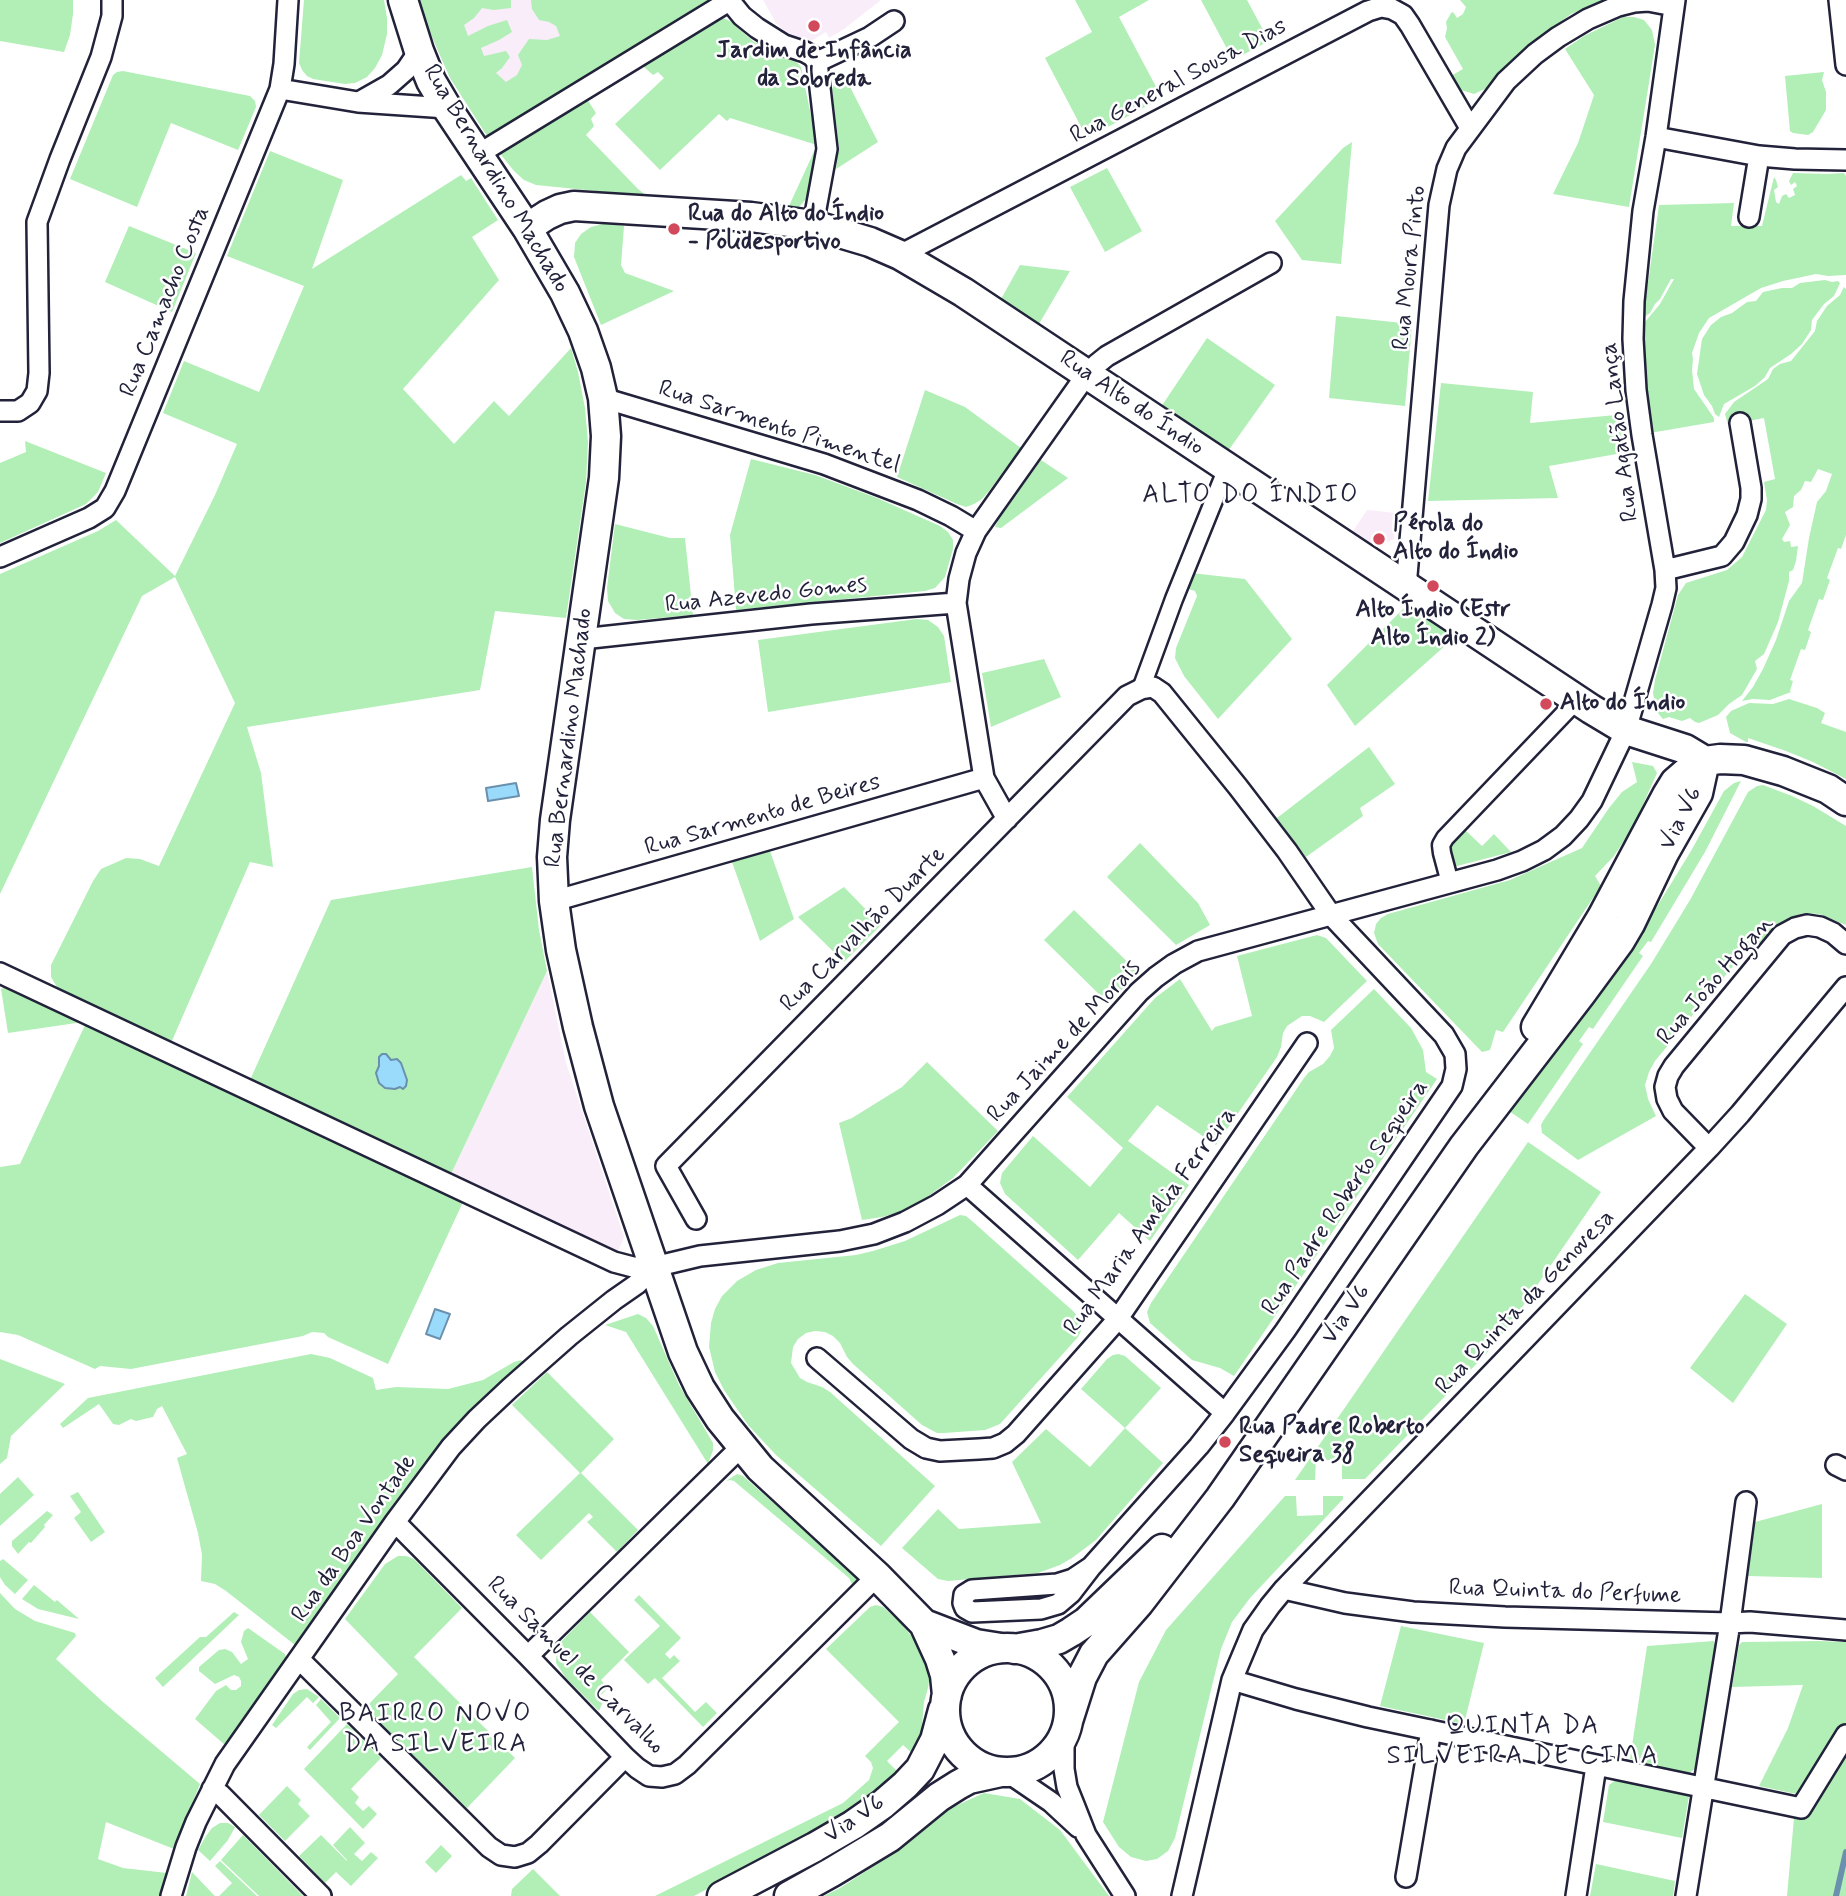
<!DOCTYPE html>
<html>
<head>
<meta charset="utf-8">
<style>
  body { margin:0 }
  canvas { display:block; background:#fff }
</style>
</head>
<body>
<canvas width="1846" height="1896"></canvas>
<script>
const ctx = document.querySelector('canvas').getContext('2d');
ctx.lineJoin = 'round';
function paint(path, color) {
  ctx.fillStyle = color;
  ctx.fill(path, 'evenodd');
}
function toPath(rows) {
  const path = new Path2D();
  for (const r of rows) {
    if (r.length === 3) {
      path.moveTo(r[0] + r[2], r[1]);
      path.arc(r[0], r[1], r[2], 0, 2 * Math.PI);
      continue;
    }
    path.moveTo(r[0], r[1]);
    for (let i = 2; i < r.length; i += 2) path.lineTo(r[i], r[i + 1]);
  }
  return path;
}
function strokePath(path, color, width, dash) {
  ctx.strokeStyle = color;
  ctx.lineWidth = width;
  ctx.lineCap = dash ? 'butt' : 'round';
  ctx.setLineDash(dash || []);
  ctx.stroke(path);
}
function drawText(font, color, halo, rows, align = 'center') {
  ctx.font = font + ' Mynerve,sans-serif';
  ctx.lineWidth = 5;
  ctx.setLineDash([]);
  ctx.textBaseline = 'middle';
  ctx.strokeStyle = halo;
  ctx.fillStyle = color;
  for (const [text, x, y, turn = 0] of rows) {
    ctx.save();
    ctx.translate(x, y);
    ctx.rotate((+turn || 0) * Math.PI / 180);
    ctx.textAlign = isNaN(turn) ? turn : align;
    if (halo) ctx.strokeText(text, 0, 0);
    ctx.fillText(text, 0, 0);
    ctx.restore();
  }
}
const built = toPath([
  [419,0,689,0,466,104,442,61,423,16],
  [763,0,881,0,844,29,829,38,826,32,801,47,776,23],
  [1367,510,1396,513,1394,539,1373,549,1351,534],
  [547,971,566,1063,624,1237,617,1254,451,1174]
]);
const green = toPath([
  [0,0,73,0,73,14,70,35,64,52,0,41],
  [304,0,384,0,387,18,387,34,382,55,375,68,367,77,355,83,345,84,313,79,307,76,302,70,299,63],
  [419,0,511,0,511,8,494,10,482,8,474,18,464,25,468,36,488,26,507,20,512,32,499,40,481,48,484,56,506,51,510,57,502,68,496,73,506,82,517,75,522,65,518,55,529,39,547,40,560,36,556,26,549,22,539,20,532,9,531,0,713,0,489,139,450,78,423,16],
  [1075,0,1149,0,1119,17,1162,98,1087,138,1045,58,1092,32],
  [1201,0,1247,0,1269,41,1233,60],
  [1460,0,1607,0,1571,14,1522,51,1489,87,1474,94,1461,90,1449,77,1463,69,1445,37,1447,28,1446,22,1451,13,1453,12,1457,18,1463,14,1466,7],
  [1623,17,1634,17,1644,20,1652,30,1655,45,1629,207,1553,194,1578,143,1594,95,1565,49,1584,36],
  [714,18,723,18,730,21,754,42,791,56,801,67,817,145,806,199,799,207,789,206,817,145,730,118,727,121,719,114,660,170,615,124,664,78,658,72,653,75,644,67,645,65,642,59],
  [123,71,250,96,255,101,256,107,238,150,171,123,137,207,70,179,113,75,117,72],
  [1824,72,1822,80,1826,92,1826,110,1813,132,1808,135,1793,133,1790,131,1785,76],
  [845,77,878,142,836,169,839,147,832,89,836,81],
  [587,99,596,113,591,119,594,126,586,135,638,189,647,196,536,185,524,180,514,171,498,151,515,142,517,144,525,139,524,137],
  [1352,142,1341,264,1302,260,1275,221,1343,148],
  [270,151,343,180,312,269,461,175,466,181,471,178,498,220,472,237,499,280,403,389,454,444,494,401,509,416,571,348,578,372,585,408,588,442,586,482,566,618,495,611,480,690,247,727,261,773,273,867,250,862,171,1043,65,994,57,987,51,977,51,965,93,881,101,869,126,858,140,859,159,866,235,703,175,577,142,596,0,894,0,574,98,531,116,520,175,576,215,495,237,444,163,413,184,361,259,392,304,286,227,256],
  [1107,168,1142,231,1105,252,1070,187],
  [1793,173,1827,174,1844,173,1846,176,1846,275,1828,276,1816,274,1783,281,1761,288,1709,318,1699,333,1692,353,1693,359,1692,370,1694,389,1714,418,1714,422,1650,433,1644,387,1643,330,1645,322,1660,304,1674,279,1671,279,1660,299,1655,304,1650,313,1643,318,1659,205,1734,203,1731,226,1762,226,1774,177,1776,180,1778,187,1774,190,1776,202,1779,204,1782,196,1786,194,1789,198,1795,195,1793,189,1797,186,1795,182,1791,185,1789,181],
  [606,223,624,226,621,265,625,273,674,291,601,325,574,257,575,243,581,234,591,227],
  [129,226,196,253,172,312,105,282],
  [1020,265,1070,271,1039,324,1001,299],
  [1825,280,1832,282,1838,281,1840,283,1834,296,1824,304,1812,320,1811,330,1802,344,1791,354,1770,368,1765,377,1755,386,1724,404,1719,417,1715,414,1712,406,1704,395,1697,374,1702,339,1711,325,1721,317,1732,313,1747,302,1756,301,1763,292,1782,288,1792,288,1800,283],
  [1844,287,1846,289,1846,535,1841,549,1838,548,1827,578,1830,580,1823,600,1819,599,1808,630,1811,632,1805,650,1801,649,1790,680,1793,681,1790,691,1791,692,1770,700,1753,699,1742,701,1753,687,1763,669,1776,640,1789,601,1802,583,1809,538,1817,502,1826,491,1832,474,1818,469,1811,482,1805,481,1801,490,1794,496,1793,507,1785,512,1790,525,1782,539,1784,542,1790,541,1791,547,1798,546,1796,561,1793,570,1789,572,1789,581,1778,622,1764,654,1755,661,1757,669,1742,695,1729,704,1718,715,1699,723,1695,722,1690,718,1682,721,1669,717,1663,719,1657,712,1653,693,1655,680,1678,595,1686,583,1727,570,1742,557,1766,510,1767,500,1764,482,1775,479,1764,418,1728,425,1725,414,1734,402,1768,379,1773,369,1780,364,1791,361,1815,331,1817,321,1827,306,1840,295],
  [1336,316,1412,324,1405,406,1329,398],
  [1207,338,1275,385,1228,451,1161,407],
  [1441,383,1533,392,1530,423,1616,415,1623,423,1628,452,1549,466,1558,498,1428,501],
  [925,390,965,407,1021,448,989,491,982,499,974,504,966,507,957,504,897,477],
  [25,441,106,473,98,492,86,504,0,543,0,463,26,452],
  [751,459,815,475,877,498,940,526,948,532,953,540,953,549,945,577,935,588,925,591,736,610,730,535],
  [1041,460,1068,478,1001,528,995,527,999,519],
  [615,524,670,538,685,538,693,615,637,620,624,619,615,613,608,601,607,588],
  [1191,573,1245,579,1292,639,1218,719,1184,676,1175,658,1176,648,1197,596,1195,591,1185,588],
  [1408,604,1456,636,1355,726,1327,685],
  [917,619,928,620,938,627,944,636,951,682,768,712,758,640],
  [1044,659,1061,697,991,727,982,673],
  [1789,699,1817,708,1825,713,1821,723,1846,732,1846,779,1813,762,1786,751,1748,738,1748,742,1746,742,1730,733,1726,717,1731,711,1749,703,1773,704],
  [1369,747,1395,784,1360,808,1363,816,1306,857,1277,818],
  [1632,762,1653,766,1657,773,1634,825,1614,856,1595,876,1601,886,1503,1032,1496,1030,1490,1050,1482,1052,1378,944,1374,933,1376,924,1381,918,1388,914,1510,880,1582,848,1609,808,1622,792,1637,782],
  [1741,781,1705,852,1651,942,1648,941,1639,953,1643,956,1593,1029,1589,1027,1579,1041,1583,1044,1528,1124,1509,1111,1527,1084,1626,957,1691,851,1724,791,1734,783],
  [1763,785,1792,796,1813,806,1846,826,1846,925,1819,914,1803,913,1790,918,1777,928,1756,954,1748,948,1655,1061,1649,1072,1645,1085,1648,1099,1656,1116,1578,1160,1542,1133,1541,1125,1543,1121,1651,964,1690,900,1748,792,1757,786],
  [1465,830,1482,846,1494,834,1511,852,1457,866,1454,864,1451,847],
  [1140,843,1198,903,1210,925,1176,945,1107,877],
  [770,851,794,919,760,941,732,862],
  [532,867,539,930,547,971,451,1174,250,1080,331,900],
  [844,887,881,925,844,962,798,917],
  [1074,910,1139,973,1108,1003,1044,940],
  [1317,935,1326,938,1367,981,1324,1022,1310,1016,1302,1016,1287,1026,1283,1033,1281,1047,1277,1057,1216,1145,1157,1105,1128,1141,1189,1185,1150,1241,1119,1213,1078,1260,1005,1194,1000,1183,1002,1173,1033,1136,1090,1187,1123,1148,1067,1097,1155,998,1180,979,1212,1031,1215,1027,1252,1016,1237,956],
  [8,986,83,1022,8,1033,1,989],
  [1374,989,1411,1028,1423,1050,1426,1072,1437,1079,1234,1376,1220,1368,1192,1360,1150,1323,1147,1312,1151,1303,1304,1078,1309,1072,1323,1064,1330,1056,1334,1048,1331,1030],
  [86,1023,463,1202,388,1364,328,1337,324,1333,312,1332,303,1336,131,1369,100,1366,95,1369,18,1335,0,1332,0,1167,20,1164],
  [927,1062,998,1131,953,1178,927,1197,903,1211,882,1217,862,1220,839,1123,852,1118,902,1087],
  [1528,1142,1601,1192,1512,1322,1486,1354,1365,1479,1342,1479,1342,1460,1316,1460,1315,1480,1295,1480],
  [960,1215,966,1216,972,1221,1073,1311,1079,1318,1081,1325,1081,1331,1078,1337,1000,1424,985,1430,944,1433,937,1433,922,1425,853,1364,847,1357,840,1343,833,1336,825,1332,815,1331,806,1333,798,1339,793,1347,791,1363,800,1378,807,1382,822,1387,830,1392,935,1486,881,1546,776,1455,748,1425,724,1390,715,1372,709,1347,711,1323,715,1309,722,1296,737,1281,756,1270,778,1263,856,1255,873,1251,905,1241],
  [1745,1294,1787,1324,1733,1403,1690,1368],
  [638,1314,646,1318,653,1326,679,1385,713,1443,713,1450,708,1464,626,1332,605,1325],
  [311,1354,330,1358,373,1378,376,1390,396,1387,448,1389,483,1380,514,1362,521,1360,524,1363,471,1409,442,1441,409,1483,368,1540,300,1642,295,1645,226,1591,215,1584,201,1581,202,1555,198,1533,177,1458,187,1454,162,1406,157,1409,153,1417,136,1421,131,1419,119,1425,113,1424,99,1404,63,1428,60,1424,88,1398],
  [1118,1354,1125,1356,1161,1388,1125,1428,1163,1463,1096,1540,1072,1558,1060,1565,1038,1573,948,1581,938,1579,902,1548,938,1509,959,1529,1041,1523,1012,1462,1046,1429,1090,1467,1125,1428,1081,1389,1107,1359,1113,1355],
  [0,1359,65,1384,11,1436,7,1458,0,1464],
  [547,1372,614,1439,581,1473,638,1530,617,1552,587,1522,593,1517,589,1513,541,1560,516,1535,580,1473,512,1405],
  [737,1474,743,1476,854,1574,858,1578,857,1582,851,1588,852,1584,849,1578,734,1481,730,1480,726,1481],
  [18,1477,34,1495,0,1526,0,1494],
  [78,1492,105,1532,91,1542,74,1518,81,1512,70,1496],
  [1285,1496,1296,1496,1297,1516,1323,1515,1323,1496,1343,1496,1343,1499,1250,1598,1232,1622,1221,1649,1175,1838,1168,1851,1157,1859,1146,1861,1131,1857,1119,1847,1103,1822,1139,1682,1166,1630],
  [1822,1504,1822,1578,1748,1576,1755,1522],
  [47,1511,53,1515,44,1525,45,1527,31,1543,29,1542,18,1554,12,1546,12,1541],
  [398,1556,406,1556,414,1559,462,1608,414,1657,515,1758,467,1808,365,1708,398,1674,345,1619,385,1564],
  [3,1559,28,1580,15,1594,5,1585,0,1577,0,1561],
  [34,1585,55,1602,57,1600,79,1619,38,1609,22,1599],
  [0,1593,15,1609,35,1621,75,1633,76,1636,56,1659,103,1702,200,1784,174,1849,106,1822,98,1859,123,1868,167,1873,159,1896,0,1896],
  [639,1595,681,1638,665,1654,670,1659,674,1655,680,1661,662,1678,695,1712,706,1702,717,1713,703,1727,655,1678,648,1684,624,1660,660,1626,634,1600],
  [876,1605,883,1607,901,1623,917,1643,926,1659,930,1675,928,1688,924,1702,921,1737,913,1754,903,1745,887,1761,898,1772,867,1798,844,1814,793,1843,694,1896,655,1896,843,1803,869,1780,873,1768,871,1762,865,1756,899,1722,826,1649,870,1607],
  [234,1612,239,1615,163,1687,155,1678,200,1637,206,1637],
  [590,1612,629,1652,601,1680,608,1688,601,1695,604,1699,599,1711,566,1678,556,1663,557,1646],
  [1401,1626,1484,1643,1464,1724,1380,1706],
  [248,1628,285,1654,286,1659,225,1745,195,1719,216,1691,226,1685,231,1690,236,1690,241,1686,241,1681,239,1677,234,1675,215,1684,199,1671,199,1667,219,1650,225,1649,232,1652,241,1664,248,1659,241,1642,244,1631],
  [1714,1641,1717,1653,1698,1763,1695,1769,1689,1773,1682,1773,1630,1759,1647,1646],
  [1818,1641,1846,1642,1846,1722,1809,1788,1801,1795,1759,1786,1788,1728,1803,1685,1732,1687,1739,1645,1742,1642],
  [307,1689,319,1697,313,1703,307,1697,276,1728,272,1725,293,1694,299,1690],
  [321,1699,340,1718,310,1750,307,1747,331,1722,316,1705],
  [347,1724,381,1758,351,1789,359,1797,355,1803,363,1811,369,1806,377,1814,363,1829,304,1769],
  [1846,1753,1846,1896,1787,1896,1794,1818,1803,1816],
  [1616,1780,1689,1796,1682,1838,1603,1822,1609,1785],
  [287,1786,301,1800,298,1804,310,1816,285,1841,259,1815],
  [984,1793,1020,1799,1060,1830,1109,1896,824,1896,840,1888,902,1848,951,1808],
  [220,1823,228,1823,235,1827,228,1840,210,1861,198,1850,206,1836,212,1828],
  [350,1827,365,1843,354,1854,362,1861,371,1852,378,1858,351,1886,336,1872,325,1883,299,1856,321,1835,347,1861,347,1860,333,1845],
  [243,1835,303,1896,259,1896,221,1860],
  [441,1845,452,1856,436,1873,425,1862],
  [220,1861,257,1896,219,1896,232,1883,215,1866],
  [1596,1864,1675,1881,1673,1896,1590,1896],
  [533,1869,560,1896,511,1896,512,1889],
  [192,1872,212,1893,215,1896,186,1896]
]);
const water = toPath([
  [516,783,519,796,488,801,486,788,516,783],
  [382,1054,386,1054,391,1060,397,1059,401,1063,407,1080,406,1086,403,1089,400,1087,395,1089,385,1088,379,1083,376,1073,379,1066,379,1057,382,1054],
  [435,1309,450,1314,440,1339,426,1334,435,1309]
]);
const stream = toPath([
  [1836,1896,1846,1852]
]);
const pedestrian = toPath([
  [1141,689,1174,599,1227,468],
  [1450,883,1442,853,1441,845,1445,838,1577,700]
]);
const minor = toPath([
  [729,0,742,16,757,28,784,45,805,52,812,56,817,62,870,37,894,21],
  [1839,0,1846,65],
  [280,89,358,102,447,108],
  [359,102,389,85,406,70,419,51],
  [1656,137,1759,156,1795,159,1846,160],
  [477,155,729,1],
  [1749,217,1759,156],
  [813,225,827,149,817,62],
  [900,255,1368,11,1381,7,1392,9,1403,15,1410,25,1470,128],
  [603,398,824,464,918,500,951,516,976,531],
  [0,411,18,411,30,403,37,391,39,373,37,222,60,159,101,57,112,16,112,0],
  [0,557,89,518,105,508,115,491,280,89,284,64,288,0],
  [1665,570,1722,556,1734,542,1747,515,1751,499,1751,488,1740,423],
  [1406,587,1439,205,1447,169,1456,148,1506,81,1535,54,1558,37,1588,19,1618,6,1634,2,1648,1,1674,6],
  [582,639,811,614,956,603],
  [1007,819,984,778,956,603,959,579,966,553,976,531,1087,374,1097,364,1107,356,1271,263],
  [554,901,984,778],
  [0,973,614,1262,633,1267,654,1267,700,1256,840,1241,874,1234,905,1222,937,1205,967,1185,1139,992,1156,977,1174,964,1198,951,1497,870,1522,861,1544,850,1563,836,1579,819,1592,801,1626,730,1662,605,1666,588,1665,570,1642,435,1636,390,1633,339,1634,301,1643,211,1656,137,1675,0],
  [1709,1148,1673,1111,1667,1099,1665,1087,1668,1076,1674,1066,1782,935,1795,928,1807,925,1820,927,1833,933,1846,944],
  [967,1185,1225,1413],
  [696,1219,666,1166,1127,696,1141,689,1153,687,1162,693,1238,787,1287,851,1331,915,1444,1035,1455,1054,1456,1069,1452,1086,1285,1331,1225,1413,1199,1446,1091,1567,1071,1593,1058,1604,1041,1609,972,1612,965,1608,963,1603,964,1595,972,1590,1057,1584,1073,1579,1091,1567],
  [817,1358,911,1439,926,1448,940,1451,979,1449,993,1448,1005,1443,1016,1434,1117,1320,1307,1043],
  [1836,1465,1846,1470],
  [395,1522,528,1656,625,1757,637,1768,649,1776,662,1777,675,1774,687,1765,877,1576],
  [1284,1589,1345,1603,1413,1612,1505,1617,1730,1623,1750,1622,1846,1630],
  [528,1656,741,1447],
  [300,1660,489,1847,501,1855,515,1857,528,1853,539,1844,625,1757],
  [1232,1680,1296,1699,1368,1717,1801,1808,1846,1735],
  [1064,1734,1064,1769,1067,1787,1075,1807,1086,1835,1125,1896],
  [1007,1772,1051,1802,1078,1827],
  [212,1789,220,1794,321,1896],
  [1406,1877,1431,1730],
  [171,1896,186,1847,196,1822,225,1764,395,1522,451,1447,477,1419,510,1388,569,1336,614,1300,637,1284,654,1267],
  [1182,1896,1232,1680,1253,1630,1270,1606,1284,1589,1709,1148,1740,1114,1846,987],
  [1576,1896,1596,1766],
  [1686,1896,1730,1623,1746,1502]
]);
const secondary = toPath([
  [403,0,419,51,431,81,447,108,527,228,565,293,583,331,596,368,603,398,606,436,604,478,555,820,552,857,554,901,561,950,578,1027,599,1106,683,1352,700,1388,720,1419,760,1468,877,1576,924,1624,940,1659,945,1675,947,1695],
  [527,228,547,215,560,209,574,206,751,217,813,225,870,242,900,255,963,292,1591,709,1626,730,1685,749,1705,761],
  [1536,1027,1602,917,1667,795,1675,782,1690,769,1705,761,1720,759,1744,760,1783,771,1828,789,1846,801],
  [924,1624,976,1644,1001,1648],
  [1007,1710,62],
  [1014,1649,1042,1644,1059,1639,1071,1632,1086,1622,1162,1549],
  [1068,1721,1082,1677,1094,1654,1139,1603,1220,1498,1464,1146,1581,994,1620,941,1630,924,1664,853,1698,793,1705,761],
  [722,1896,815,1847,853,1825,883,1804,905,1785,920,1769,935,1740,943,1710],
  [789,1896,832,1872,890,1837,939,1797,958,1785,969,1779,1001,1772]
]);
const markers = [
  [814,26,7,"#d1495b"],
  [674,229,7,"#d1495b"],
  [1379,539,7,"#d1495b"],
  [1433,586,7,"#d1495b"],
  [1546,704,7,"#d1495b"],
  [1225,1442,7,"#d1495b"]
];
const poiNames = [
  ["Jardim de Infância",814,52,"center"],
  ["da Sobreda",814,80,"center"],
  ["Rua do Alto do Índio",688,215],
  ["- Polidesportivo",688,243],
  ["Pérola do",1393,525],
  ["Alto do Índio",1393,553],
  ["Alto Índio (Estr",1433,611,"center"],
  ["Alto Índio 2)",1433,639,"center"],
  ["Alto do Índio",1560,704],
  ["Rua Padre Roberto",1239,1428],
  ["Sequeira 38",1239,1456]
];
const streetNames = [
  ["Rua General Sousa Dias",1179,82,-28],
  ["Rua Bernardino Machado",495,179,59],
  ["Rua Moura Pinto",1411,268,-84],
  ["Rua Camacho Costa",166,302,-68],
  ["Rua Alto do Índio",1131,404,34],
  ["Rua Sarmento Pimentel",779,428,18],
  ["Rua Agatão Lança",1621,432,-97],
  ["Rua Azevedo Gomes",766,596,-6],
  ["Rua Bernardino Machado",570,738,-83],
  ["Rua Sarmento de Beires",763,816,-16],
  ["Via V6",1682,819,-63],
  ["Rua Carvalhão Duarte",864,930,-45],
  ["Rua João Hogan",1716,981,-49],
  ["Rua Jaime de Morais",1065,1042,-47],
  ["Rua Padre Roberto Sequeira",1346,1198,-56],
  ["Rua Maria Amélia Ferreira",1151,1222,-54],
  ["Rua Quinta da Genovesa",1526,1303,-46],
  ["Via V6",1347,1315,-55],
  ["Rua da Boa Vontade",355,1539,-55],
  ["Rua Quinta do Perfume",1565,1593,2],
  ["Rua Samuel de Carvalho",575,1666,45],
  ["Via V6",855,1820,-34]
];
const neighbourhoodNames = [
  ["ALTO DO ÍNDIO",1251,497],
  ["BAIRRO NOVO",436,1716],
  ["DA SILVEIRA",436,1746],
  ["QUINTA DA",1523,1728],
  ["SILVEIRA DE CIMA",1523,1758]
];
paint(built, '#f9edf9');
paint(green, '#b1efb6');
paint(water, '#9adafb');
strokePath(water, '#6a90ae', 2);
strokePath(stream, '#6a90ae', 6);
strokePath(pedestrian, '#22223b', 21);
strokePath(minor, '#22223b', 24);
strokePath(secondary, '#22223b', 33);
strokePath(pedestrian, '#fff', 16);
strokePath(minor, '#fff', 19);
strokePath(secondary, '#fff', 28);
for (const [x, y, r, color] of markers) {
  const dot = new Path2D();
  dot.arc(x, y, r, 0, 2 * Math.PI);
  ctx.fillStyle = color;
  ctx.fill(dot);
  strokePath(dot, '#fff', 2.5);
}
drawText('bold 24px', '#22223b', '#fff', poiNames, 'left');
drawText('24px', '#22223b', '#fff', streetNames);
ctx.letterSpacing = '2px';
drawText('26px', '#22223b', '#fff', neighbourhoodNames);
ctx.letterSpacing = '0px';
</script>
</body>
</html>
